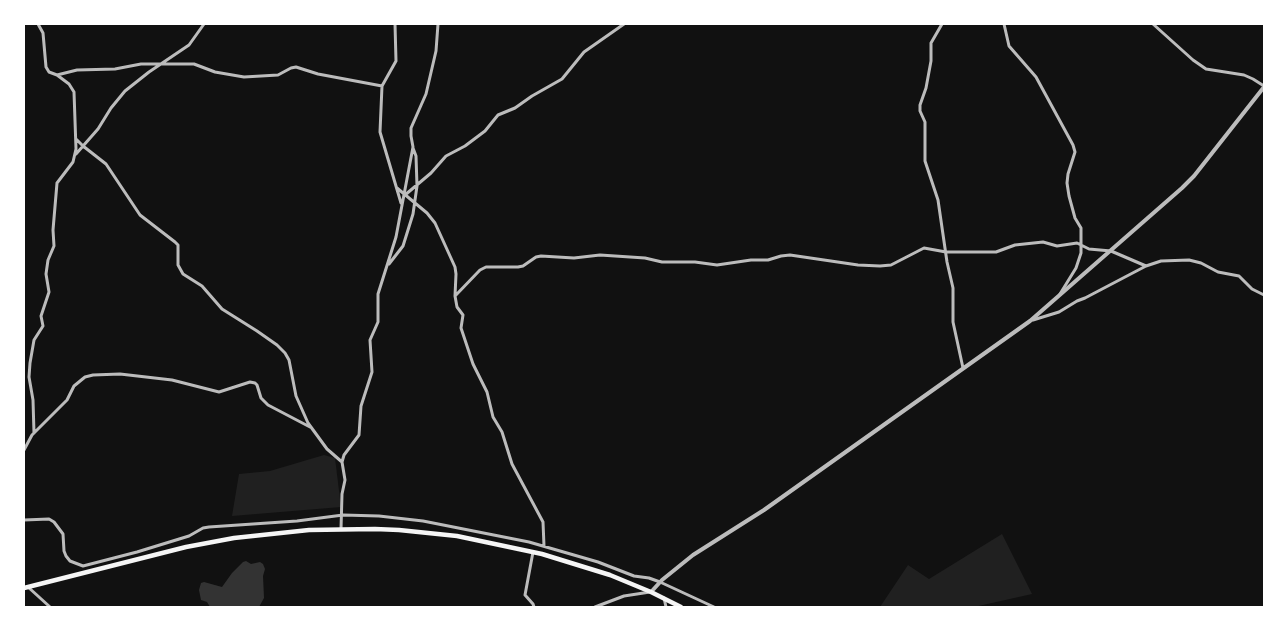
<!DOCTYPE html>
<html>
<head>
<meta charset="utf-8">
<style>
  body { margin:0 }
  #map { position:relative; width:1288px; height:631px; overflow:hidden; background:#111; font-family:Rubik,sans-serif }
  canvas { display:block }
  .frame { position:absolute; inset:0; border:25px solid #fff; pointer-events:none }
</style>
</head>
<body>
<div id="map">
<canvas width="1288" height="631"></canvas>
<div class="frame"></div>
</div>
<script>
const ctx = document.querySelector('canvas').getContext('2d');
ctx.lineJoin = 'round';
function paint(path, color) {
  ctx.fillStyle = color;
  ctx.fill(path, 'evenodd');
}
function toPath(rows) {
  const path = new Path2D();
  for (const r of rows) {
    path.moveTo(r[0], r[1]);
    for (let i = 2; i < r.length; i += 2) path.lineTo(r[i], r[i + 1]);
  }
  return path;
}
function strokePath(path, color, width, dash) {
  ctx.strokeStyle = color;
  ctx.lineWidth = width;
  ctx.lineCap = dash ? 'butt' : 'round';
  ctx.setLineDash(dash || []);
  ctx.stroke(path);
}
const green = toPath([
  [324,455,335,458,341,507,232,516,239,474,270,471],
  [1002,534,1032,594,974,607,880,607,908,565,929,579]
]);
const water = toPath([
  [246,561,251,564,260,562,263,564,265,569,263,576,264,598,259,607,210,607,207,602,201,600,199,590,201,583,204,582,222,587,232,573,243,562]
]);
const minor = toPath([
  [38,24,43,33,46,67,49,72,57,75,77,70,115,69,141,64,194,64,215,72,244,77,278,75,291,68,296,67,318,74,382,86],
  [395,24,396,61,382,86,380,132,401,203],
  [942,24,931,43,931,61,926,88,920,105,920,111,925,122,925,161,938,200,947,262,953,288,953,322,963,368],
  [1004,24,1009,46,1036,77,1073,145,1075,152,1068,174,1067,183,1069,196,1075,218,1081,228,1081,253,1076,268,1060,294],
  [1153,24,1193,60,1206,69,1244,75,1253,79,1264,86],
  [76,139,83,146,106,164,140,215,175,242,178,245,178,265,183,274,202,286,222,309,257,331,277,345,285,353,289,360,296,396,308,423,327,449,342,462],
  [76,154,98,129,111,108,125,91,149,72,189,45,204,24],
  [397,188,427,213,435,223,455,267,456,274,455,296,457,307,463,315,461,328,473,364,487,392,493,417,502,432,512,464,543,522,544,546],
  [405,195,431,173,446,156,465,146,485,131,498,115,515,108,532,96,562,79,584,52,624,24],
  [389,264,403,246,413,214,417,186,416,156,413,148],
  [455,296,480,270,486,267,518,267,523,266,536,257,541,256,574,258,600,255,645,258,662,262,695,262,717,265,751,260,768,260,781,256,790,255,858,265,880,266,891,265,924,248,946,252,996,252,1015,245,1043,242,1057,246,1077,243,1089,249,1111,251,1146,266],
  [1033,320,1059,312,1077,301,1085,298,1146,266,1161,261,1189,260,1201,263,1218,272,1239,276,1252,289,1264,295],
  [34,433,33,400,29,377,30,363,34,340,43,326,41,316,49,292,46,274,48,260,54,246,53,230,57,183,73,162,76,149,74,92,69,84,57,75],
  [24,450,32,435,67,400,74,386,85,377,93,375,120,374,172,380,219,392,250,382,255,383,257,385,261,398,268,405,310,427],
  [24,520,49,519,54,522,63,534,64,551,66,556,70,561,83,566,137,552,189,536,203,528,209,527,297,521,343,515,379,516,423,521,529,542,598,562,634,576,649,578,660,582,714,607],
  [341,529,342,494,345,480,342,462,344,455,359,435,361,406,372,372,370,340,378,322,378,294,396,237,413,147,411,136,411,128,426,94,436,51,438,24],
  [533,552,525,595,533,604,534,607],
  [28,587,50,607],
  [664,598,666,607],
  [595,607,624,596,650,592]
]);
const tertiary = toPath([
  [651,592,662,580,693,555,764,510,1030,321,1182,188,1194,176,1264,87]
]);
const primary = toPath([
  [24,588,186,547,234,538,309,530,375,529,399,530,457,536,542,554,610,575,651,592,681,607]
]);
paint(green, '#202020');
paint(water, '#333');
strokePath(minor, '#bcbcbc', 3);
strokePath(tertiary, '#bcbcbc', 4);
strokePath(primary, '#f5f5f5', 4.5);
</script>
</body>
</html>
